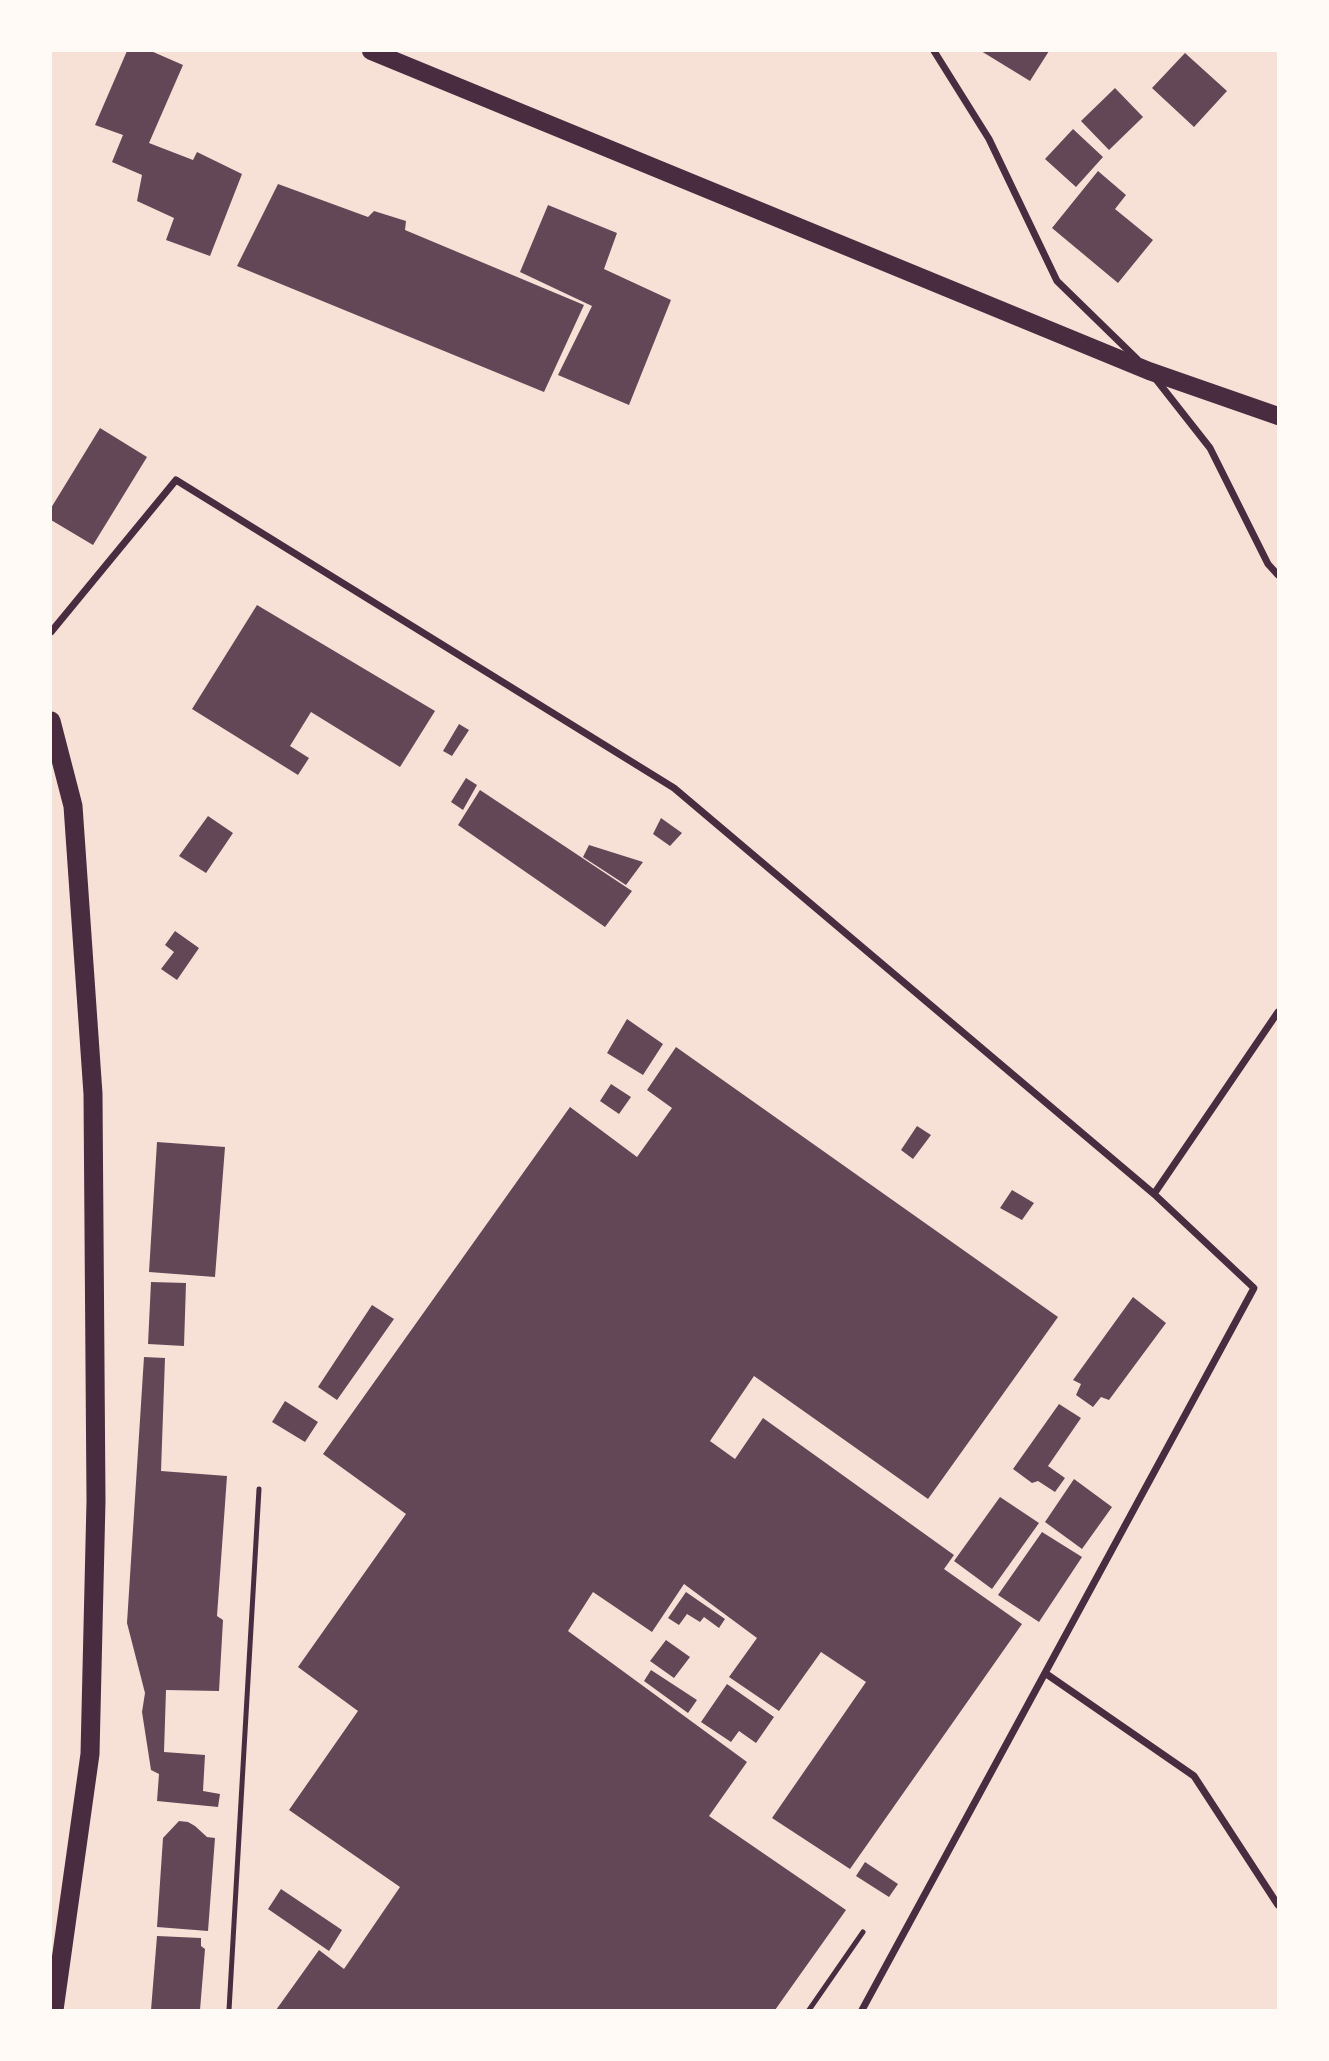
<!DOCTYPE html>
<html>
<head>
<meta charset="utf-8">
<style>
  body { margin:0 }
  #map { position:relative; width:1329px; height:2061px; overflow:hidden; background:#f7e1d7; font-family:"Titillium Web",sans-serif }
  canvas { display:block }
  .frame { position:absolute; inset:0; border:52px solid #fffaf5; pointer-events:none }
</style>
</head>
<body>
<div id="map">
<canvas width="1329" height="2061"></canvas>
<div class="frame"></div>
</div>
<script>
const ctx = document.querySelector('canvas').getContext('2d');
ctx.lineJoin = 'round';
function paint(path, color) {
  ctx.fillStyle = color;
  ctx.fill(path, 'evenodd');
}
function toPath(rows) {
  const path = new Path2D();
  for (const r of rows) {
    path.moveTo(r[0], r[1]);
    for (let i = 2; i < r.length; i += 2) path.lineTo(r[i], r[i + 1]);
  }
  return path;
}
function strokePath(path, color, width, dash) {
  ctx.strokeStyle = color;
  ctx.lineWidth = width;
  ctx.lineCap = dash ? 'butt' : 'round';
  ctx.setLineDash(dash || []);
  ctx.stroke(path);
}
const building = toPath([
  [127,51,151,51,183,65,149,143,193,160,197,152,242,174,210,256,166,240,174,218,137,201,142,175,112,162,123,135,95,125],
  [981,51,1049,51,1030,81],
  [1185,53,1227,91,1194,127,1152,88],
  [1115,88,1143,117,1109,150,1081,121],
  [1073,129,1103,157,1076,187,1045,159],
  [1098,171,1126,195,1115,209,1153,240,1118,283,1052,228],
  [278,184,368,217,374,211,406,221,405,230,584,305,544,392,237,266],
  [548,205,617,233,604,269,671,300,629,405,558,375,592,306,520,272],
  [100,428,147,457,93,545,51,520,51,508],
  [257,605,435,711,400,767,311,712,290,746,309,758,298,775,192,709],
  [459,724,469,730,452,756,443,751],
  [466,778,477,785,463,810,451,802],
  [480,790,632,891,605,927,458,825],
  [208,816,233,833,206,873,179,856],
  [661,818,682,833,670,846,653,834],
  [589,845,643,862,626,885,583,857],
  [175,931,199,948,177,980,161,969,174,952,165,945],
  [627,1019,663,1044,643,1075,607,1053],
  [676,1047,1058,1317,928,1499,754,1376,710,1441,735,1459,763,1418,954,1555,944,1569,1022,1624,850,1869,772,1818,866,1682,821,1652,779,1711,729,1677,757,1638,684,1584,652,1632,593,1592,568,1631,747,1762,709,1816,846,1910,775,2010,276,2010,319,1950,344,1969,400,1887,289,1810,358,1711,298,1667,406,1514,323,1454,570,1107,637,1157,672,1108,647,1090],
  [611,1084,631,1097,619,1114,600,1101],
  [917,1126,931,1135,913,1159,901,1150],
  [157,1142,225,1147,215,1277,149,1272],
  [1012,1190,1034,1203,1022,1220,1000,1208],
  [151,1282,186,1283,184,1346,148,1344],
  [1133,1297,1166,1323,1109,1400,1101,1397,1093,1407,1076,1395,1081,1384,1073,1380],
  [372,1305,394,1319,337,1400,318,1387],
  [144,1357,165,1358,161,1471,227,1476,217,1616,223,1620,219,1691,166,1690,164,1752,205,1755,203,1791,220,1794,218,1807,157,1801,159,1774,151,1770,142,1712,145,1693,127,1623],
  [285,1401,318,1422,305,1442,272,1422],
  [1059,1404,1081,1418,1048,1466,1065,1478,1055,1492,1038,1481,1032,1483,1013,1469],
  [1074,1479,1112,1507,1082,1549,1045,1522],
  [1000,1497,1039,1523,992,1589,954,1561],
  [1042,1532,1082,1557,1039,1622,998,1595],
  [686,1592,725,1619,719,1628,704,1617,700,1622,687,1614,679,1625,668,1618],
  [666,1640,690,1657,674,1678,650,1661],
  [651,1670,697,1700,688,1713,644,1681],
  [727,1684,774,1717,756,1743,739,1731,731,1742,701,1722],
  [179,1821,188,1822,195,1826,207,1837,215,1838,208,1931,157,1927,163,1838],
  [865,1862,898,1884,889,1897,856,1876],
  [281,1889,342,1930,329,1951,268,1909],
  [157,1936,201,1938,201,1946,205,1949,200,2010,151,2010]
]);
const service = toPath([
  [229,2010,259,1489],
  [809,2010,863,1932]
]);
const minor = toPath([
  [934,51,989,139,1057,281,1137,359],
  [1155,378,1210,448,1268,564,1278,575],
  [51,632,176,480,674,788,1154,1194,1254,1288,1045,1673,1194,1776,1278,1905],
  [1154,1194,1278,1012],
  [862,2010,1045,1673]
]);
const primary = toPath([
  [371,51,1149,371,1278,416]
]);
const trunk = toPath([
  [51,721,73,806,93,1094,96,1501,90,1754,54,2010]
]);
paint(building, '#644757');
strokePath(service, '#4a2c40', 5);
strokePath(minor, '#4a2c40', 7);
strokePath(primary, '#4a2c40', 18);
strokePath(trunk, '#4a2c40', 19);
</script>
</body>
</html>
